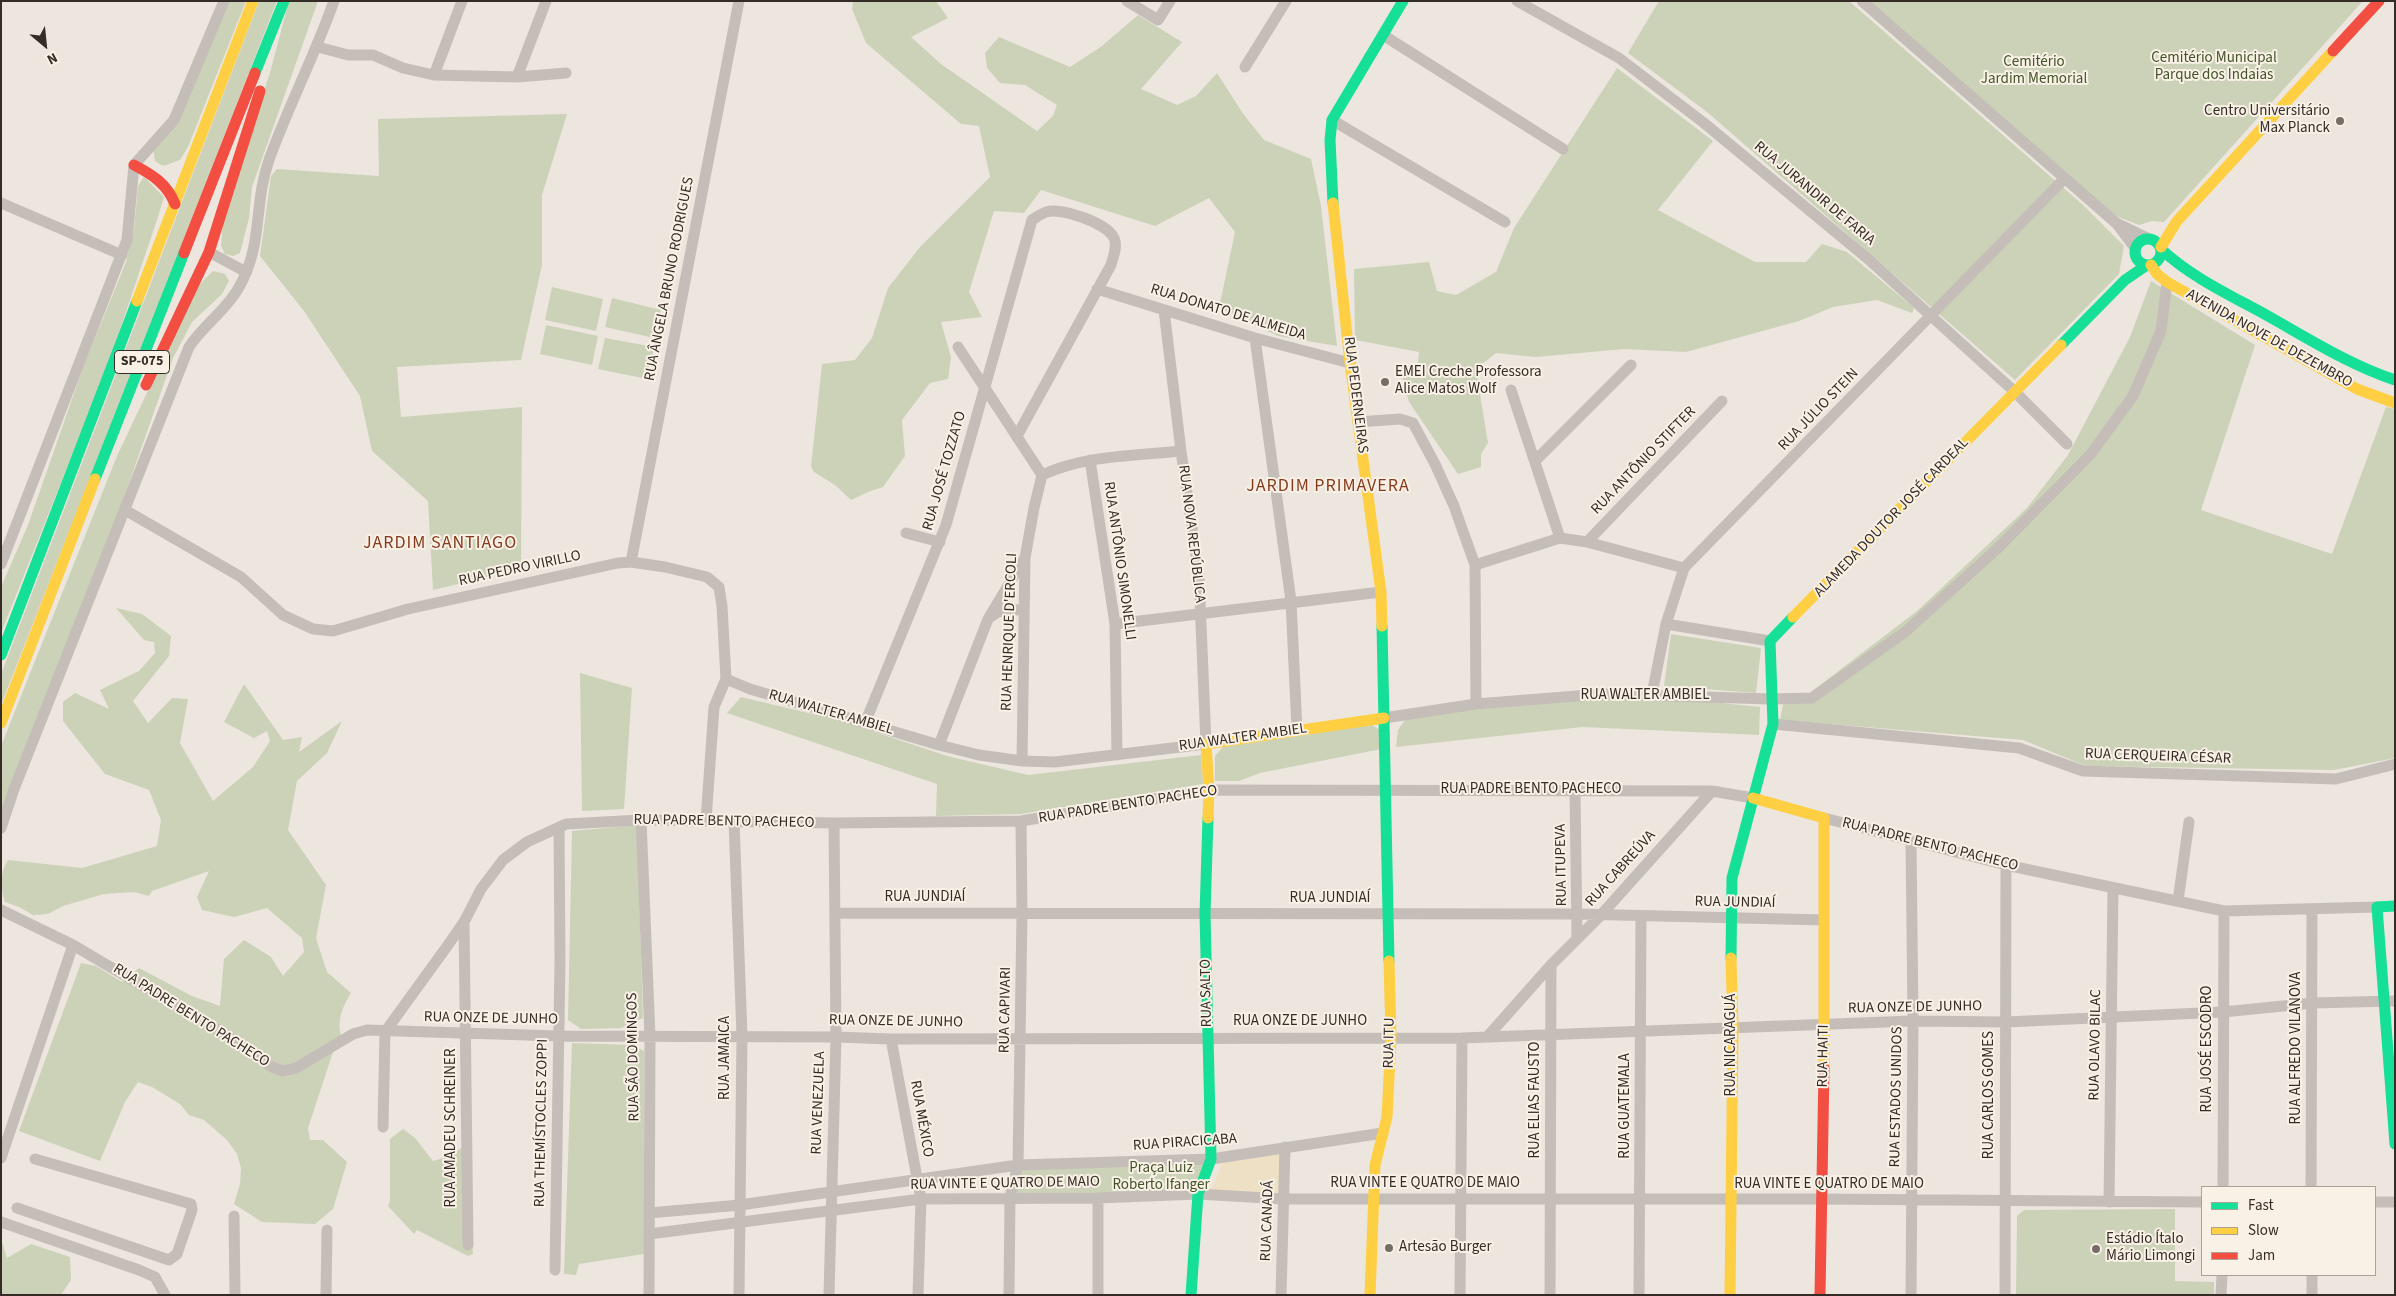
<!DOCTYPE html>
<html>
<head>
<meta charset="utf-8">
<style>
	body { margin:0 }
	#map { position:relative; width:2396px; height:1296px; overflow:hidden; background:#ece6df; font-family:"Source Sans 3",sans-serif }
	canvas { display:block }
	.frame { position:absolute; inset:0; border:2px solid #362c27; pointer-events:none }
	.legend { position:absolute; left:2201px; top:1186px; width:175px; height:90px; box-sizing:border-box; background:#f9f1e6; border:1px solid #aba29a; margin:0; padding:6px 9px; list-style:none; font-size:15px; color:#362c27 }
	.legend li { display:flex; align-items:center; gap:10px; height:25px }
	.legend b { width:25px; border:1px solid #aba29a }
	.north { position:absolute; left:20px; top:20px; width:50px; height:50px; -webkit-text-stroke:4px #f9f1e6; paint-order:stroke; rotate:152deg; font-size:14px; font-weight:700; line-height:20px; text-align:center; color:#362c27 }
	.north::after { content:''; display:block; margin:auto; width:18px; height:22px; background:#362c27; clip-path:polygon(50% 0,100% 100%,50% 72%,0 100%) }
</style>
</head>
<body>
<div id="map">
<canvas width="2396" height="1296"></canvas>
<div class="frame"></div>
<ul class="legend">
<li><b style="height:6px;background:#16e098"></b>Fast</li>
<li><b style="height:6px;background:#ffcf43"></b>Slow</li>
<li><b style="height:6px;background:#f24e42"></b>Jam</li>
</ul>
<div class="north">N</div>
</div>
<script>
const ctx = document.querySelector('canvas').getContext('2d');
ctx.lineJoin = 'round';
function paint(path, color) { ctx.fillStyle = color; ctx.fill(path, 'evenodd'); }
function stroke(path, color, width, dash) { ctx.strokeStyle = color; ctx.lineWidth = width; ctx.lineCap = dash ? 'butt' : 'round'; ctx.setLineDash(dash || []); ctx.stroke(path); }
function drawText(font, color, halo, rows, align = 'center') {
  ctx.font = font + ' "Source Sans 3",sans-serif'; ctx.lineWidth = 4; ctx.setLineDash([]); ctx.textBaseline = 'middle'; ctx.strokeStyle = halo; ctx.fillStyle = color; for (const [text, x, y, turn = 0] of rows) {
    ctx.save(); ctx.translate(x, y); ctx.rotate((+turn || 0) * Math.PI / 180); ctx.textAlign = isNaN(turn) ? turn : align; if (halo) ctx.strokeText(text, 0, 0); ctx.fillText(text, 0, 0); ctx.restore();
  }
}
const green = new Path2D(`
	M229,1h17l-58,146 -8,13 -17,6 -8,-5 -2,-12z
	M259,1h18l-276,704v-31z
	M289,1h29l-66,186 -3,31 -9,35 -7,3 -8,-2 -4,-8 2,-25 48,-152z
	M853,1h83l12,17 -37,19 30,27 96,67 16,-15 4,-11 -32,-20 -25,-2 -13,-15 -2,-15 14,-16 71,30 32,-21 36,-31 44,27 -41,47 36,16 19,-9 21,-23 27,42 20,25 47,19 10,47 16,140 -59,-10 -59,-28 16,-76 -26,-34 -54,28 -114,-36 -17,23 -30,-2 -25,81 13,25 -41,5 10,35 -3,22 -18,4 -28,37 3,36 -22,31 -15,5 -17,8 -16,-15 -21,-13 -3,-5 11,-103 33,-4 17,-22 16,-50 32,-41 70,-70 -11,-51 -18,-2 -95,-81 -14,-34z
	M1659,1h190l233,203 42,42 -5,28 -104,106 -308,-268 -79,-59z
	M1863,1h500l-199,221 -12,-1 -13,4 -23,-9z
	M1617,68l96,73 -55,69 97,52h51l16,-18 25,8 67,56 -2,5 -35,-13 -44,7 -34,14 -113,31 -61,-3 -90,8 -39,-4 -20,16 12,74 -7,11v13l-23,7 -49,-72 -8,-29 17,-10 1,-11 -64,-12 -1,-71 75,-7 8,29 19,4 40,-23 18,-44z
	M567,114l-25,81v70l-21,95 -124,7 4,50 121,-10 -1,162 -88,21 -5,-89 -56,-50 -12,-55 -56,-85 -44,-55 11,-80 6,-7 102,7 -1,-57z
	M144,177l20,20 -6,20 -49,145 -108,271v-46l27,-62 56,-160 42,-103 8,-33 4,-43z
	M213,271l12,3 4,7 -7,13 -30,28 -19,36 -63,179 -109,277v-68l116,-290 80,-169z
	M2151,281l104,64 -54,165 131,44 54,-147 9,2v349l-61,12 -248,-4 -63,-26 -243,-20 5,-25h22l110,-84 110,-103 41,-53 62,-118z
	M552,287l51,12 -7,32 -51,-11z
	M612,298l49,12 -7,28 -49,-11z
	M546,325l52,11 -6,29 -52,-11z
	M605,338l49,9 -7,32 -49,-10z
	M116,608l26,6 29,22 -2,20 -36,45 15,22 24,-25 16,1 -8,44 33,58 40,-34 17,-26 -3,-10 -13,7 -30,-16 20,-38 39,56 19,-3 -3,15 43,-31 -15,32 -30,28 -9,49 38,55 -10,53 11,34 24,21c-10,16 -16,32 -7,50l-9,3 -27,82 2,12h13l24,22 -14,47 -18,15 -53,-2 -28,-18 6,-20 1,-16 -4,-14 -10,-14 -23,-20 -15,-5 -9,-11 -28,-17 -14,-5 -13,20 -25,59 -81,-30 62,-168 15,3 26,16 17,-14 53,28 28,10 4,-47 20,-19 27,17 12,19 21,-24 -2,-14 -35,-30 -33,9 -32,-7 -5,-13 12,-26 -57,20 -3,5 -15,-4 -30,2 -41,12 -15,8 -15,1 -14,-8 -14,-5c-5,-15 -5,-30 3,-42l74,8 75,-22 4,-26 -12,-30 -44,-16 -42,-53v-19l12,-9 34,16 -9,-19 39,-19 16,-18 -1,-11 -10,-2z
	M1671,634l90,14 -5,45 -92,-7z
	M580,673l52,15 -8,121 -42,2z
	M741,697l101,24 105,35 81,19 173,-20 2,29 -182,30 -85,2 1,-32 -210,-71z
	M1593,698l90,1 77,8 -1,28 -177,-8 -186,20 2,-17 7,-10 23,-6z
	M1372,725l8,5 1,19 -121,24 -21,8h-24v-25l8,-9z
	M637,825l6,193 -22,10 -40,1 -13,-9 4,-189z
	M572,1043l61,2 11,6v203l-65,10 -3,11 -12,-1z
	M403,1129l12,9 18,23 14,-4 19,-12 7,109 -5,2 -51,-26 -3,4 -26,-28 2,-5v-62z
	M1211,1159l-13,35 -188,3 8,-32z
	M2175,1209v72l39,1v13h-198l1,-79 7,-6z
	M1,1239l6,19 24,-14 39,13 1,23 -10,15h-60z`);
const sand = new Path2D(`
	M1282,1151v45l-72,-3 13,-32z`);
const street = new Path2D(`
	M1127,1l31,19 12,-19
	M1517,1l102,57 85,65 163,135 148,134 52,52
	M1862,1l254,222 31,15
	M1383,35l180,114
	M318,47l30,8h25l30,13 31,7 83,2 49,-4
	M1245,67l41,-66
	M434,75l28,-74
	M517,77l29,-76
	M1332,120l173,102
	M1,203l121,52
	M2117,224l18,24
	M209,252l37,20
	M1097,289l158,49 95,25
	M1255,338l36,263 6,129
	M958,347l84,128
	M1511,390l49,148
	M1358,422l42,-3 13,4 22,41 19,42 21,59 1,139
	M1090,460l25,164 2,131
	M1535,461l96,-96
	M1042,475c43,-20 93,-19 139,-24
	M125,510l116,67 42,38 30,14 20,2 75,-22 210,-46 13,-1 34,5 42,10 12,10 3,19 4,73 -12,28 -8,113
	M906,533l34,9
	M1587,542l135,-141
	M631,562l108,-561
	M1,564l126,-324 7,-75 40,-45 50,-119
	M1475,565l85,-27 27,4 97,26
	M989,618l9,-6 26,-3
	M1115,624l266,-32
	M1666,624l104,17
	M726,679l24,10 189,56 40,10 43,6 33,1 151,-18 -7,-168 -18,-125 -17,-141
	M1652,694l14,-70 18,-56 381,-390
	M1384,718l92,-14 126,-10 169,5 41,-1 93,-66 93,-84 92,-93 43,-59 28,-65 6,-49
	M865,723l81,-198 86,-305c4,-3 9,-6 14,-8 15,-5 61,11 68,26 4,8 -1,19 -3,27l-94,171
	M1773,724l246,24 64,23 253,8 59,-15
	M939,745l49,-126 36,-60
	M1022,761l3,-203 9,-50 8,-33
	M1575,791l2,147
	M1824,818l182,47 218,46 153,-4
	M641,820l9,216 -1,259
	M734,821l8,215 -3,259
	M1,828l13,-39 175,-442c14,-21 36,-36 49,-58 26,-44 15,-84 31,-129 19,-53 46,-105 65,-159
	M2178,901l11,-79
	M1,910l72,35 156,92 43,30 11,4 13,-3 57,-34 14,-4 192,6 277,1 55,2 571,-1 451,-17 93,1 217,-10 90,-9 82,-2
	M835,913l743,1 246,6
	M464,922l4,323
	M385,1032l63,-87 16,-23 17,-33 22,-29 24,-18 39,-18 75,-4 193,3 187,-2 188,-31 503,1 41,7
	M1488,1036l63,-71 50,-50 111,-124
	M891,1039l30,160 -3,96
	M383,1127l2,-95
	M1,1158l72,-213
	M2223,1187l1,-276
	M2311,1187l1,-278
	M2109,1202l4,-313
	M2375,1202h20
	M17,1208l152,52 8,-6 15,-44 -1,-6 -156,-45
	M649,1213l91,-8 278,-40 193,-6 172,-26
	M234,1216l1,79
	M1,1222l138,48 16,7 10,18
	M649,1234l272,-35 177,-1 100,-4 85,5h537l382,3
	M555,1270l5,-310 -1,-133
	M2312,1275v20
	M326,1295l1,-65
	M829,1295l7,-258 -2,-214
	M1009,1295l1,-98 8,-32 4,-251 -1,-93
	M1098,1295v-97
	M1281,1295l4,-148
	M1460,1295l2,-257
	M1550,1295l1,-330
	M1639,1295l2,-378
	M1911,1295l2,-274 -2,-181
	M2005,1295l1,-430
	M2221,1295l1,-20`);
const fast = new Path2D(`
	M255,73l29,-72
	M1333,203l-3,-63 2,-20 71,-119
	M2135 252a13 13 0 1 1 26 0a13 13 0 1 1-26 0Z
	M2161,249c31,29 71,47 107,67 41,23 82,49 127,64
	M2061,345l64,-65 22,-15
	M95,479l89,-226
	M1382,626l7,335
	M1,655l136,-354
	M2395,906l-18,1 18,237
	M1731,958l1,-80 41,-154 -3,-83 23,-24
	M1191,1295l7,-101 13,-35 -6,-245 3,-96`);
const slow = new Path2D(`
	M1333,203l17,160 31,229 1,34
	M2161,247l16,-26 156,-170
	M2151,265l6,9 10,8 190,107 38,14
	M137,301l116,-300
	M1793,617l268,-272
	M1,723l94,-244
	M1753,798l71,20v250
	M1208,818l1,-28 -3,-46 178,-26
	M1370,1295l5,-130 12,-48 4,-80 -2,-76
	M1730,1295l3,-267 -2,-70`);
const jam = new Path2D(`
	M2333,51l46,-50
	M134,165c19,10 33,19 41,39
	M184,253l71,-180
	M146,385l63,-133 51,-161
	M1820,1295l4,-227`);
const markers = [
	[2340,121,5,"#766d67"],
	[1385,382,5,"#766d67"],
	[1389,1248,5,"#766d67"],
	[2096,1249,5,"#766d67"]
];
const shields = [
	[142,362,55]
];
const shieldNames = [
	["SP-075",142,362]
];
const parkNames = [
	["Cemitério Municipal",2214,59],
	["Parque dos Indaias",2214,76],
	["Cemitério",2034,63],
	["Jardim Memorial",2034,80],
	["Praça Luiz",1161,1169],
	["Roberto Ifanger",1161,1186]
];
const poiNames = [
	["Centro Universitário",2330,112,"right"],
	["Max Planck",2330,129,"right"],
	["EMEI Creche Professora",1395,373],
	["Alice Matos Wolf",1395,390],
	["Estádio Ítalo",2106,1240],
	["Mário Limongi",2106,1257],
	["Artesão Burger",1399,1248]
];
const streetNames = [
	["RUA JURANDIR DE FARIA",1814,194,40],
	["RUA ÂNGELA BRUNO RODRIGUES",670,279,-79],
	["RUA DONATO DE ALMEIDA",1228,313,17],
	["AVENIDA NOVE DE DEZEMBRO",2269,339,29],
	["RUA PEDERNEIRAS",1355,395,83],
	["RUA JÚLIO STEIN",1819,410,-46],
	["RUA ANTÔNIO STIFTER",1644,461,-46],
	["RUA JOSÉ TOZZATO",945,471,-74],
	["ALAMEDA DOUTOR JOSÉ CARDEAL",1892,518,-46],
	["RUA NOVA REPÚBLICA",1191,534,83],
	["RUA ANTÔNIO SIMONELLI",1119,561,82],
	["RUA PEDRO VIRILLO",520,569,-12],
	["RUA HENRIQUE D'ERCOLI",1010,632,-88],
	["RUA WALTER AMBIEL",1645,696],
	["RUA WALTER AMBIEL",831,713,16],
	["RUA WALTER AMBIEL",1243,738,-8],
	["RUA CERQUEIRA CÉSAR",2158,757,2],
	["RUA PADRE BENTO PACHECO",1531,790],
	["RUA PADRE BENTO PACHECO",1128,805,-9],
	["RUA PADRE BENTO PACHECO",724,822,1],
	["RUA PADRE BENTO PACHECO",1930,845,14],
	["RUA ITUPEVA",1562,865,-91],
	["RUA CABREÚVA",1621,869,-48],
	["RUA JUNDIAÍ",925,898],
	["RUA JUNDIAÍ",1330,899],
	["RUA JUNDIAÍ",1735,903,1],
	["RUA SALTO",1207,993,-91],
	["RUA ONZE DE JUNHO",1915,1008,-1],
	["RUA CAPIVARI",1006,1010,-89],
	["RUA PADRE BENTO PACHECO",191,1016,32],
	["RUA ONZE DE JUNHO",491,1019,1],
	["RUA ONZE DE JUNHO",896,1022,1],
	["RUA ONZE DE JUNHO",1300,1022],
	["RUA ITU",1390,1043,-89],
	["RUA NICARAGUÁ",1732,1045,-90],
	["RUA OLAVO BILAC",2096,1045,-89],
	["RUA ALFREDO VILANOVA",2297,1048,-90],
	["RUA JOSÉ ESCODRO",2208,1049,-90],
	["RUA HAITI",1824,1056,-89],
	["RUA SÃO DOMINGOS",634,1057,-91],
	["RUA JAMAICA",726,1058,-90],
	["RUA CARLOS GOMES",1990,1095,-90],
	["RUA ESTADOS UNIDOS",1897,1097,-89],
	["RUA ELIAS FAUSTO",1536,1100,-90],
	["RUA VENEZUELA",819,1103,-88],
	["RUA GUATEMALA",1626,1106,-90],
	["RUA MÉXICO",921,1119,80],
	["RUA THEMÍSTOCLES ZOPPI",542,1123,-89],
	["RUA AMADEU SCHREINER",452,1128,-90],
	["RUA PIRACICABA",1185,1143,-4],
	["RUA VINTE E QUATRO DE MAIO",1005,1184,-1],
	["RUA VINTE E QUATRO DE MAIO",1425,1184],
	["RUA VINTE E QUATRO DE MAIO",1829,1185],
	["RUA CANADÁ",1268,1221,-88]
];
const quarterNames = [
	["JARDIM PRIMAVERA",1328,487],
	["JARDIM SANTIAGO",440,544]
];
paint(green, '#ccd2b8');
paint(sand, '#ede0c5');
stroke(street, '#c5beb8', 11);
stroke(fast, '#16e098', 11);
stroke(slow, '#ffcf43', 11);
stroke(jam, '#f24e42', 11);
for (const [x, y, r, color] of markers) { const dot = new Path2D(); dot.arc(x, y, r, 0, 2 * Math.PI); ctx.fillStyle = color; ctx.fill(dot); stroke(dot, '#f9f1e6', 2); }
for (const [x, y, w] of shields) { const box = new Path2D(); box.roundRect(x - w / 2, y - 11.5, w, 23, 4); ctx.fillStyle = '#f9f1e6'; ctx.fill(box); stroke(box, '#362c27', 1); }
drawText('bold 14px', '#362c27', null, shieldNames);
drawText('15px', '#43542a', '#f9f1e6', parkNames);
drawText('15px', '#362c27', '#f9f1e6', poiNames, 'left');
drawText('15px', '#362c27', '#f9f1e6', streetNames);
ctx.letterSpacing = '1px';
drawText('18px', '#863b1e', '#f9f1e6', quarterNames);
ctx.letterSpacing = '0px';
</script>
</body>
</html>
